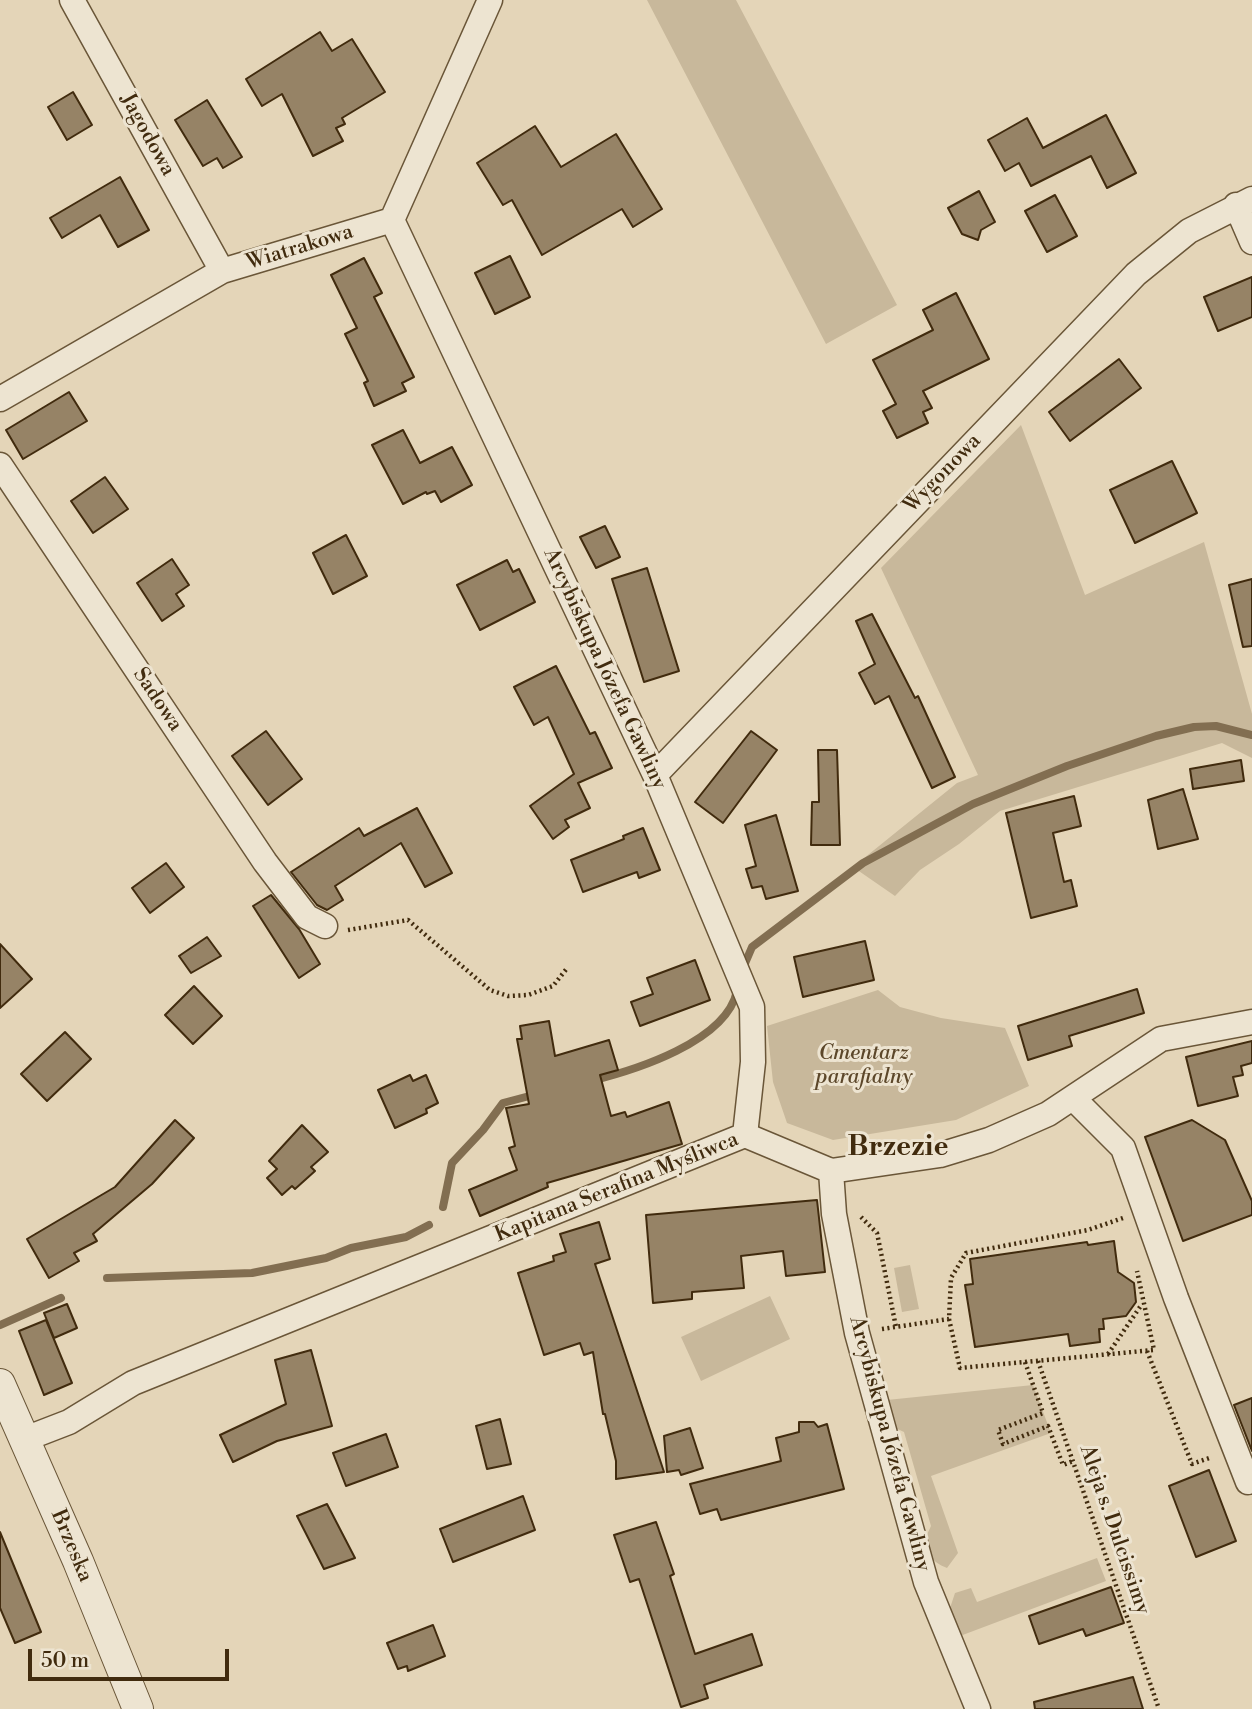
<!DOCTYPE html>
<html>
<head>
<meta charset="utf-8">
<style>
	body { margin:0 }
	#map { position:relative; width:1252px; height:1709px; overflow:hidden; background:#e4d5b8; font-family:"Libre Bodoni",serif }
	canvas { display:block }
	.scale { position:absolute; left:28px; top:1649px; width:201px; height:32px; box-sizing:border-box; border:4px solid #412b0e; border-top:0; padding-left:9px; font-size:21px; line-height:24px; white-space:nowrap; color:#412b0e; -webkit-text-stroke:5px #ede4d1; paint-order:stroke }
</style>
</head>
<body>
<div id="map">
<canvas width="1252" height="1709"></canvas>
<div class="scale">50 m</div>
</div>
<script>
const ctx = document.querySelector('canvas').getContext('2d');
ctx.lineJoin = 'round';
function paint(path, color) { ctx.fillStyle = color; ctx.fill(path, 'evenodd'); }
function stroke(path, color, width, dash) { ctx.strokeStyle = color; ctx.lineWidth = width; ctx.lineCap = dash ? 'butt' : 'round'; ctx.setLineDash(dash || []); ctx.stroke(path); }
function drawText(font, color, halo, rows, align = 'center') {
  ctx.font = font + ' "Libre Bodoni",serif'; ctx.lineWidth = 6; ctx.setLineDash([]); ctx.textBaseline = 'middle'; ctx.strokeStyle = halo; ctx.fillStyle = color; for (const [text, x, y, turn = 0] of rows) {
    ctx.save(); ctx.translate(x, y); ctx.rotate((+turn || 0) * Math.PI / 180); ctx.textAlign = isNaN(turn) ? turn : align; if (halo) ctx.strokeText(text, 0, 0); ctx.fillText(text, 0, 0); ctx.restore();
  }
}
const green = new Path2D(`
	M647,0h89l161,305 -71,39z
	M1021,425l64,170 119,-53 48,172v44l-30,-15 -222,68 -41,33 -39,26 -25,26 -42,-29 104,-84 21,-8 -97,-207z
	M878,990l22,17 41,11 64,10 24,58 -73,34 -123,20 -46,-17 -14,-41 -6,-56z
	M910,1265l9,44 -17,3 -8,-44z
	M770,1296l20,43 -89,42 -20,-44z
	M1033,1385l18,48 -120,43 27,77 -11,15c-15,-6 -18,-12 -23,-27l7,-15 -27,-94 -13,-6 -4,-26z
	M1097,1558l9,23 -146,55 -11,-25 6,-18 16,-5 6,14z`);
const stream = new Path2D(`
	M743,968l9,-21 111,-84 110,-59 94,-38 89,-30 38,-9 22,-1 36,9
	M591,1081c44,-11 135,-39 146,-90
	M443,1207l9,-44 31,-33 20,-27 34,-9
	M107,1278l145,-5 74,-15 25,-10 55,-11 23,-12
	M0,1325l61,-27`);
const building = new Path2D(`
	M320,32l12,19 20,-12 33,53 -43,26 3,6 -9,4 7,13 -30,15 -31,-62 -20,12 -16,-27z
	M73,92l19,33 -25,15 -19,-33z
	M207,100l35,57 -19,11 -6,-10 -14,8 -28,-46z
	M1106,115l30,58 -29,15 -16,-32 -60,30 -12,-23 -14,8 -17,-31 39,-22 16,30z
	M535,126l26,41 55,-33 46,75 -29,18 -11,-18 -80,46 -30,-55 -9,5 -26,-42z
	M120,177l29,53 -31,17 -18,-32 -38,23 -12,-20z
	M979,191l16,31 -14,8 -3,10 -16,-6 -14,-26z
	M1055,195l22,41 -30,16 -22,-41z
	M510,256l20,41 -35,17 -20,-41z
	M364,258l18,35 -8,4 40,80 -12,6 4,8 -32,15 -10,-23 4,-2 -23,-47 12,-6 -26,-53z
	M1252,277v40l-34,14 -14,-34z
	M956,293l33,66 -66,32 9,17 -9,4 5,11 -31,15 -14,-27 13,-7 -23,-44 60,-30 -10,-20z
	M1119,359l22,29 -71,53 -21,-29z
	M69,392l18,29 -64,38 -17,-29z
	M403,430l17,33 32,-16 20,38 -31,17 -6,-11 -8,3 -1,-2 -23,12 -31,-59z
	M1172,461l25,52 -62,30 -25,-53z
	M105,477l23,32 -35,24 -22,-32z
	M605,526l15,31 -24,11 -16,-31z
	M346,535l21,41 -34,18 -20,-41z
	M172,559l17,26 -13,9 8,12 -22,15 -25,-38z
	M507,560l6,12 6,-3 16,33 -55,28 -23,-45z
	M647,568l32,103 -35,11 -32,-103z
	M1252,579v67l-9,1 -14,-62z
	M872,614l43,84 3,-2 37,81 -23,11 -43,-92 -14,8 -16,-31 16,-9 -19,-43z
	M556,666l34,68 5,-2 17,36 -34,15 12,25 -25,12 4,7 -16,12 -23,-33 44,-32 -26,-57 -14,8 -20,-38z
	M266,731l36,48 -34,26 -36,-49z
	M751,731l26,19 -54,73 -28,-21z
	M818,750h19l3,95h-29l1,-43h7z
	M1241,760l3,21 -51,8 -3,-20z
	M1183,789l15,50 -40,10 -10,-49z
	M1074,796l7,30 -28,7 11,49 7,-2 6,26 -46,12 -25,-105z
	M417,808l35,65 -27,14 -24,-44 -66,43 8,14 -16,10 -10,-5 -26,-33 68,-44 5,8z
	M776,815l22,76 -32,8 -4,-13 -10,2 -6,-19 10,-3 -11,-41z
	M643,828l17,42 -21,8 -2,-6 -54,20 -12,-32 53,-21 -1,-3z
	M166,863l18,24 -34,26 -18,-25z
	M271,895l28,34 21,35 -21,14 -46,-72z
	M207,937l14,19 -30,17 -12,-17z
	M865,941l9,39 -71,17 -9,-40z
	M0,944l32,35 -32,29z
	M695,960l15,40 -70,26 -9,-24 22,-8 -6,-16z
	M194,986l28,30 -29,28 -28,-29z
	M1137,989l7,24 -75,23 3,10 -44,14 -10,-34z
	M549,1021l6,35 54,-16 9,30 -18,5 11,41 14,-4 2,5 42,-15 13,42 -135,39 1,4 -68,29 -11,-26 48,-20 -8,-22 6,-2 -9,-38 23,-4 -12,-65h5l-2,-13z
	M65,1032l26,27 -44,42 -26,-27z
	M1252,1041v22l-11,3 2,9 -10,2 5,19 -40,10 -12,-49z
	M410,1075l3,6 13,-6 12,28 -12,6 1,4 -32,15 -17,-38z
	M175,1120l19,18 -42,46 -59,50 4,7 -23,12 5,8 -30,17 -22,-39 88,-52z
	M1192,1120l33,20 27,61v14l-69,26 -38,-104z
	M302,1125l26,27 -17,15 4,4 -20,18 -3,-3 -10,9 -15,-17 10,-9 -8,-8z
	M817,1200l8,72 -39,4 -3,-25 -42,5 3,32 -52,4v7l-39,4 -7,-88z
	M599,1222l11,37 -15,5 69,208 -48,7v-18l-11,-47h-2l-10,-62 -9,3 -4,-12 -36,12 -26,-82 36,-12 -1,-5 13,-4 -6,-18z
	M1114,1241l4,31 16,11 2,19 -10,14 -23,3 1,10h-5l1,13 -30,4 -2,-12 -93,13 -10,-62 8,-1 -3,-25 117,-17 1,3z
	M67,1304l10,24 -23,10 -10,-25z
	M46,1320l26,63 -28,12 -25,-64z
	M311,1350l21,76 -55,15 -44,21 -13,-27 66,-31 -11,-44z
	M1252,1398v53l-18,-46z
	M500,1419l11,45 -24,5 -11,-43z
	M799,1422h15l4,5 9,-3 17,65 -123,31 -4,-11 -17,5 -10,-30 91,-23 -5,-23 23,-6z
	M690,1428l13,40 -22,7 -2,-5 -12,2 -3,-36z
	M386,1434l12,33 -52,19 -13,-33z
	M1209,1470l27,71 -40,16 -27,-71z
	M523,1496l12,34 -82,32 -13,-33z
	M327,1504l28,54 -31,11 -27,-53z
	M656,1522l18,52 -4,2 25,78 57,-20 10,31 -58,20 4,13 -27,9 -42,-128 -9,3 -16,-47z
	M0,1532l41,100 -26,11 -15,-35z
	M1111,1587l13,36 -38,13 -3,-7 -44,15 -10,-28z
	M433,1625l12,31 -37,15 -1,-5 -9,3 -11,-26z
	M1133,1677l10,32h-108l-1,-7z`);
const path = new Path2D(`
	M348,930l60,-10 82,70 18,6 20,-1 25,-9 15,-19
	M861,1217l16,16 19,94
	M949,1319l11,49 194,-18 -17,-79
	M882,1329l67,-10 2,-41 15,-25 122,-23 35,-12
	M1147,1351l45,113 20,-7
	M1108,1354l34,-50
	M1038,1361l121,348
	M1025,1362l18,51 -45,17 5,14 45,-18 15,39 10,-4`);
const minor = new Path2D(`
	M72,0l150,271
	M1236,205l16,37
	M392,220l263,555 97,232 1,55 -8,73
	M0,399l222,-128 170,-51 98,-220
	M0,465l265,397 42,55 18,9
	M655,775l481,-501 53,-43 63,-32
	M1073,1098l50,50 53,150 72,184 4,-1
	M831,1171l3,43 23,119 69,249 52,127
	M25,1439l44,-17 64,-39 612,-248 86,36 109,-16 49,-15 59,-26 113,-75 91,-17`);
const tertiary = new Path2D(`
	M0,1384l78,177 60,148`);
const streetNames = [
	["Jagodowa",147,135,61],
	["Wiatrakowa",300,248,-17],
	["Wygonowa",943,474,-46],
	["Arcybiskupa Józefa Gawliny",604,669,65],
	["Sadowa",157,700,56],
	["Kapitana Serafina Myśliwca",617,1188,-22],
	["Arcybiskupa Józefa Gawliny",889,1444,75],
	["Aleja s. Dulcissimy",1114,1530,71],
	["Brzeska",71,1546,67]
];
const parkNames = [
	["Cmentarz",864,1054],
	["parafialny",864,1078]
];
const districtNames = [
	["Brzezie",898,1148]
];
paint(green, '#c8b89b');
stroke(stream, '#826e51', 8);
paint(building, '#968366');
stroke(building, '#412b0e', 2);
stroke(minor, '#6a5638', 27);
stroke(tertiary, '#6a5638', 32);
stroke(path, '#412b0e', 4.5, [2, 3.5]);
stroke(minor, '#ede4d1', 24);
stroke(tertiary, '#ede4d1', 30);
drawText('21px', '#412b0e', '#ede4d1', streetNames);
drawText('italic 21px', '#5c472a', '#ede4d1', parkNames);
drawText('bold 28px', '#412b0e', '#ede4d1', districtNames);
</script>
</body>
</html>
